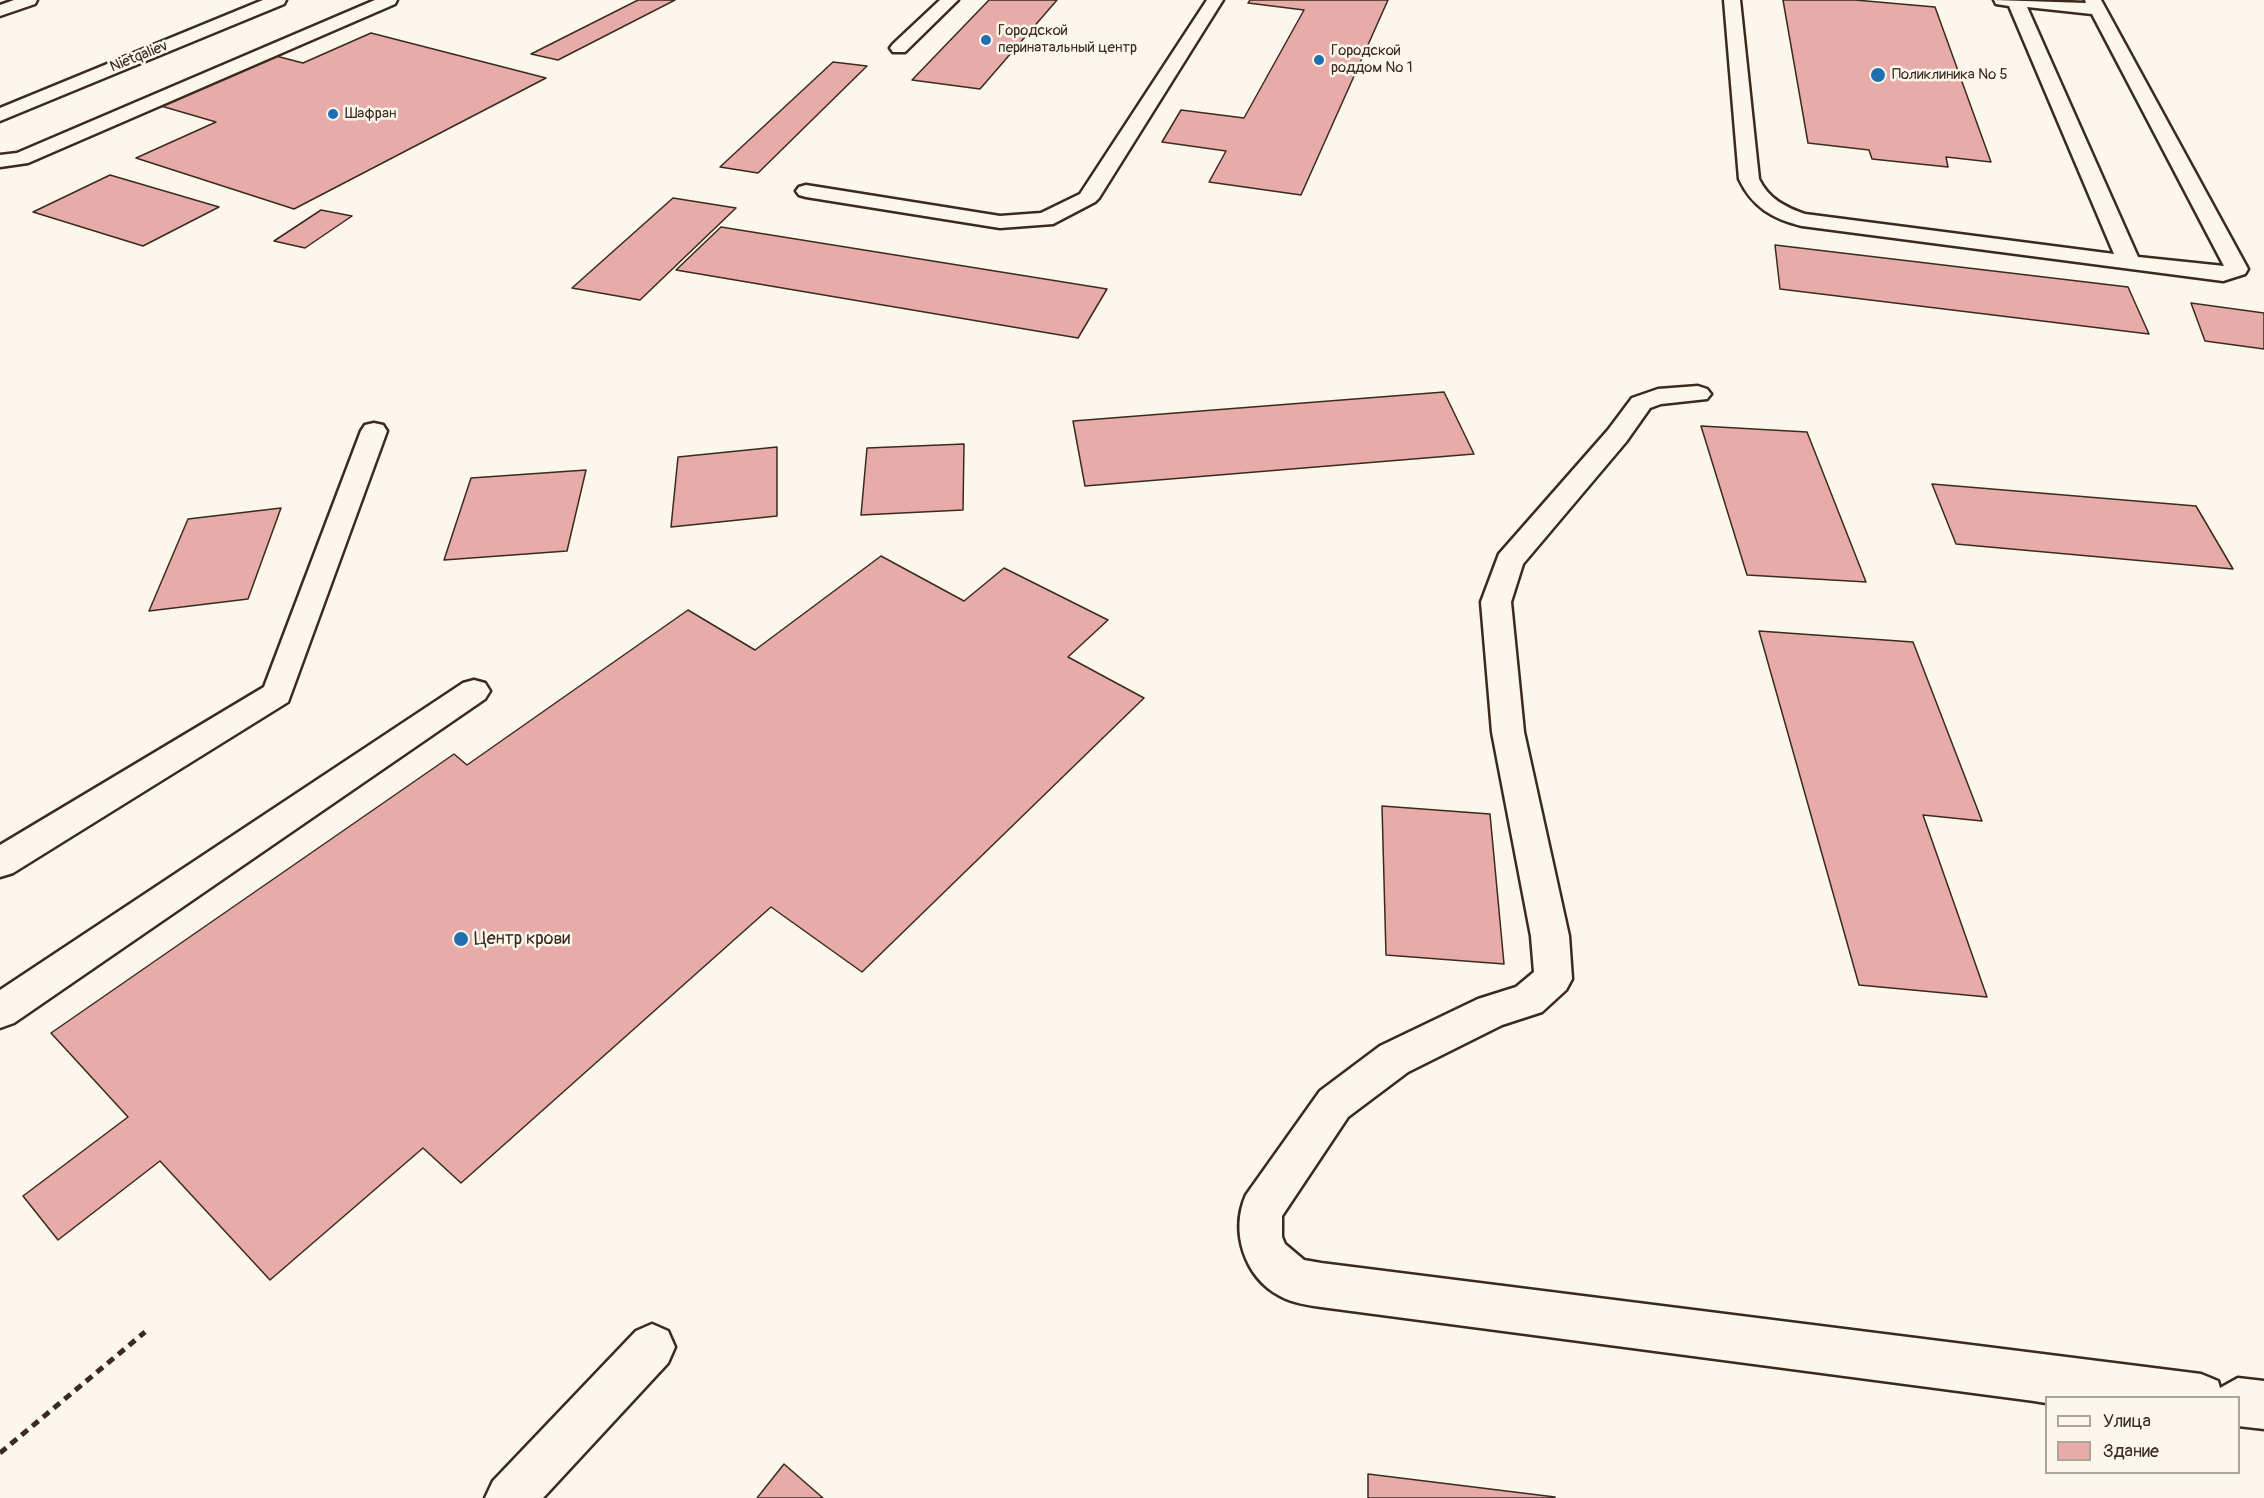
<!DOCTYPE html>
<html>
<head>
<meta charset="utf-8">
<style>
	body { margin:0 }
	#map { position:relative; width:2264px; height:1498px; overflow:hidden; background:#fbf7ec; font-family:Pangolin,sans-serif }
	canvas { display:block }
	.legend { position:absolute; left:2045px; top:1396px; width:195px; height:78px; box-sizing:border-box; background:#fbf7ec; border:2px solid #aea59a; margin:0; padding:8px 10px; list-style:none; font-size:18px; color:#3b2a1e }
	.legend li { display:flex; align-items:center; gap:12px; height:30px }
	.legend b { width:30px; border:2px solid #aea59a }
</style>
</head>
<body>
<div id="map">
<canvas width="2264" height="1498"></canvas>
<ul class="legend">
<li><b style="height:8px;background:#fbf7ec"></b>Улица</li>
<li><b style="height:16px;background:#e7aca7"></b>Здание</li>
</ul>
</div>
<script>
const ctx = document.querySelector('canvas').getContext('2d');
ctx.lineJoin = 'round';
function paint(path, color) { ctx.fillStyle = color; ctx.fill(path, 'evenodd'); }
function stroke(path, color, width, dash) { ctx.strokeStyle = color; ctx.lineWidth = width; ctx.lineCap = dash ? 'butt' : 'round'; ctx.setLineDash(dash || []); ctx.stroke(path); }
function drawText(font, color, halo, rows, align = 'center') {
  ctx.font = font + ' Pangolin,sans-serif'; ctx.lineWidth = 5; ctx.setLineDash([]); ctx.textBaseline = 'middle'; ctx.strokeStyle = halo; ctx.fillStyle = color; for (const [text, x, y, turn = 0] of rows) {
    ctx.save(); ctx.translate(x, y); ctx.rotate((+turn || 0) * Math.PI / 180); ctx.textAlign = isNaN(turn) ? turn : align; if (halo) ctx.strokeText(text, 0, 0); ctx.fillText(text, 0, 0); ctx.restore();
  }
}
const building = new Path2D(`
	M638,0h37l-117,60 -27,-6z
	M989,0h68l-77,89 -68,-9z
	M1250,0h138l-87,195 -92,-13 17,-31 -64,-9 19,-32 63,8 60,-108 -56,-7z
	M1783,0h72l80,7 56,155 -45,-5 2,10 -76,-8 -3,-9 -61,-7z
	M371,33l175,45 -252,131 -158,-51 80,-36 -55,-16 115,-50 27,7z
	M833,62l34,4 -109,107 -38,-6z
	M110,175l109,32 -76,39 -110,-34z
	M673,198l63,10 -96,92 -68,-12z
	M321,210l31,6 -47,32 -31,-7z
	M721,227l386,62 -29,49 -402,-68z
	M1775,245l353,42 21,47 -369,-45z
	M2191,303l73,10v36l-59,-8z
	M1444,392l30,62 -389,32 -12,-65z
	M1701,426l106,6 59,150 -119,-7z
	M964,444l-1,66 -102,5 6,-67z
	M777,447v69l-106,11 7,-70z
	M586,470l-19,81 -123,9 27,-82z
	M1932,484l264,22 37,63 -277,-25z
	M281,508l-33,91 -99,12 39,-92z
	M881,556l83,45 40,-33 104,52 -40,37 76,41 -282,274 -91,-65 -310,276 -38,-35 -153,132 -110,-119 -102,79 -35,-44 105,-79 -77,-84 403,-279 13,11 221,-155 67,40z
	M1759,631l154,11 69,179 -59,-6 64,182 -128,-12z
	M1382,806l108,8 14,150 -118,-9z
	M784,1464l39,34h-66z
	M1368,1474l187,23v1h-187z`);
const path = new Path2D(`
	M0,1453l145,-121`);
const minor = new Path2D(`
	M14,0h23l-2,4 -35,12v-11z
	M263,0h23l-2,4 -284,117v-13z
	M375,0h22l-2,4 -367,159 -28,4v-12l17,-2z
	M940,0h18l-53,52h-12l-3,-4 3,-4z
	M1207,0h16l-124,198 -4,4 -42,22 -53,4 -194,-31 -7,-2 -3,-4 3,-4 7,-2 194,31 41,-3 39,-19z
	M1724,0h16l19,179c10,20 26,28 46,35l309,40 -105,-248 -13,-2 -2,-4 92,3 -1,-3h16l147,269 -3,5 -22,7 -421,-55c-29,-7 -50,-19 -63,-47zM2027,7l65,7 132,252 -86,-9z
	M1698,386l9,3 4,5 -4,5 -46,5 -11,4 -24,34 -103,122 -12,38 13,130 45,204 3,43 -6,11 -24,22 -40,13 -94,47 -60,45 -66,99v21l3,7 19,16 17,3 880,111 17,7 2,7 18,-10 26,3v48l-26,-3v-28h-192v5l-12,-2 -713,-94c-14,-2 -28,-4 -41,-11 -36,-19 -50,-65 -34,-101l74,-104 60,-45 98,-47 38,-12 18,-15 -3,-36 -39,-204 -11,-130 18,-48 109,-124 24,-32 26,-9z
	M374,423l9,2 4,6 -99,271 -275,171 -13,4v-32l264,-158 97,-256 4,-6z
	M474,680l11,3 5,8 -5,8 -471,324 -14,5v-38l463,-307z
	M652,1324l16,7 7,16 -7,16 -125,135h-58l8,-17 143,-150z`);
const markers = [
	[986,40,6,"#1f6fb2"],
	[1319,60,6,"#1f6fb2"],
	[1878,75,8,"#1f6fb2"],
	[333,114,6,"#1f6fb2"],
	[461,939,8,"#1f6fb2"]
];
const farPoinames = [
	["Городской",998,31],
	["перинатальный центр",998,48],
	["Городской",1331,51],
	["роддом № 1",1331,68],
	["Поликлиника № 5",1892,75],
	["Шафран",345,114]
];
const farStreetnames = [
	["Nietqaliev",139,57,-22]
];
const poiNames = [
	["Центр крови",474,939]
];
paint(building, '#e7aca7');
stroke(building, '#3b2a1e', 1.5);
stroke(minor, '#3b2a1e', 5);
stroke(path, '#3b2a1e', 5, [8, 6]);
paint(minor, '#fbf7ec');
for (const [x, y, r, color] of markers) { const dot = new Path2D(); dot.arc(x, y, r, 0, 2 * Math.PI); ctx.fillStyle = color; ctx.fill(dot); stroke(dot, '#fbf7ec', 2); }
drawText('15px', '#3b2a1e', '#fbf7ec', farPoinames, 'left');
drawText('15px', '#3b2a1e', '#fbf7ec', farStreetnames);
drawText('18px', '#3b2a1e', '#fbf7ec', poiNames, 'left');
</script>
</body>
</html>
